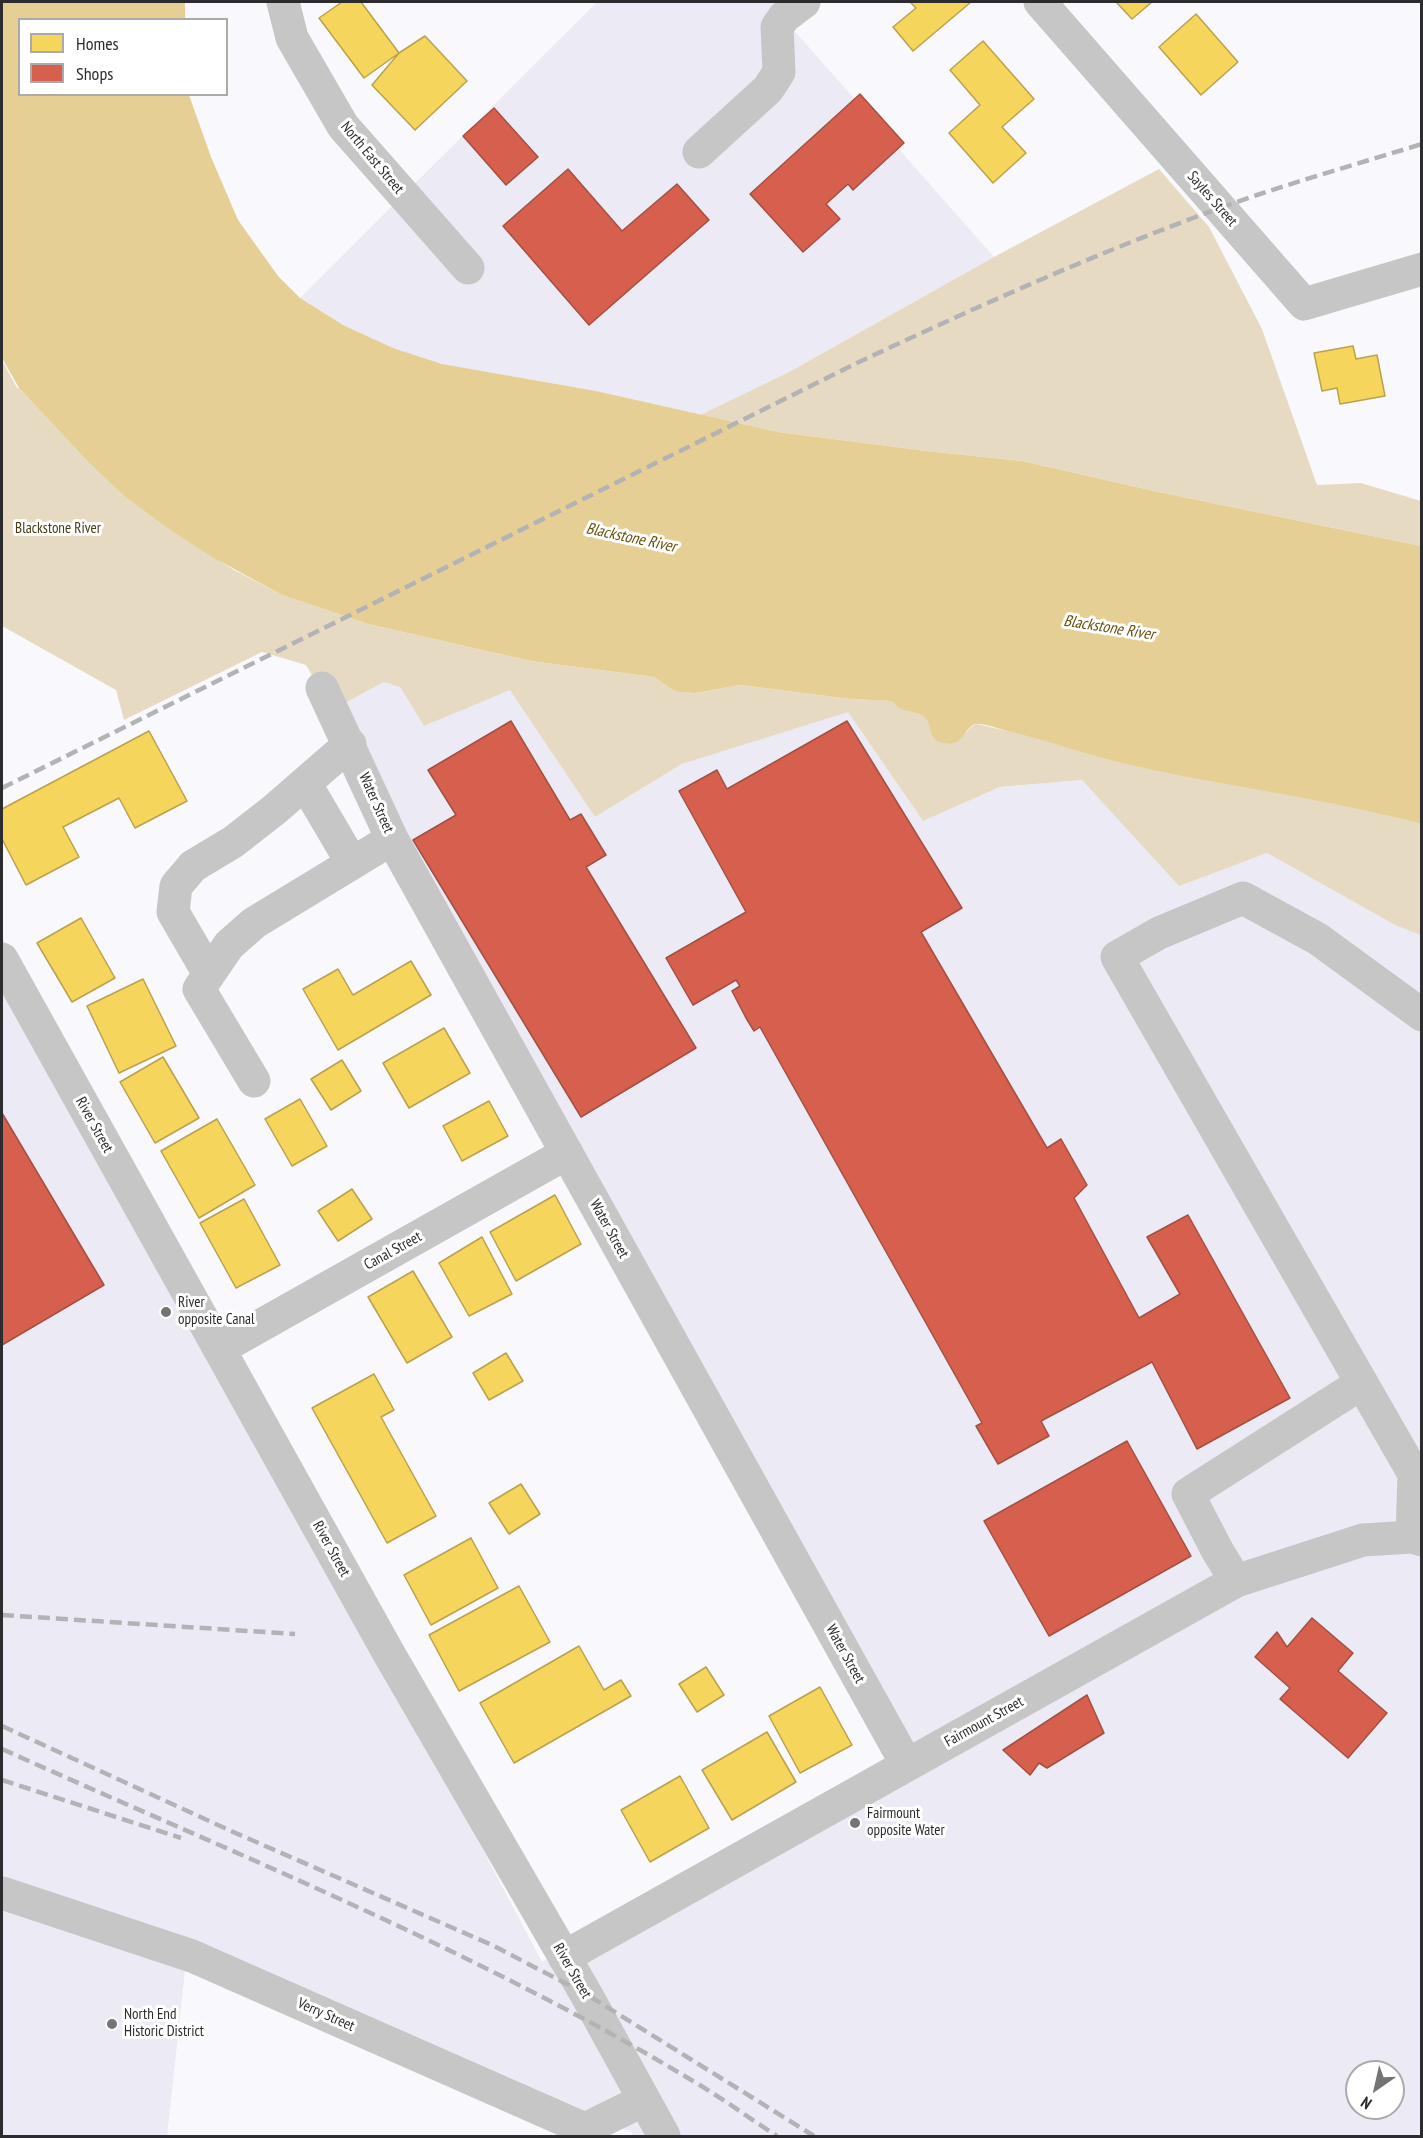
<!DOCTYPE html>
<html>
<head>
<meta charset="utf-8">
<style>
	body { margin:0 }
	#map { position:relative; width:1423px; height:2138px; overflow:hidden; background:#f9f8fc; font-family:"PT Sans Narrow",sans-serif }
	canvas { display:block }
	.frame { position:absolute; inset:0; border:3px solid #2c2b2d; pointer-events:none }
	.legend { position:absolute; left:18px; top:18px; width:210px; height:78px; box-sizing:border-box; background:#fff; border:2px solid #abaaab; margin:0; padding:8px 10px; list-style:none; font-size:18px; color:#2c2b2d }
	.legend li { display:flex; align-items:center; gap:12px; height:30px }
	.legend b { width:30px; border:2px solid #abaaab }
	.north { position:absolute; left:1345px; top:2060px; width:60px; height:60px; box-sizing:border-box; background:#fff; border:2px solid #abaaab; border-radius:50%; rotate:214deg; font-size:16px; font-weight:700; line-height:24px; text-align:center; color:#2c2b2d }
	.north::after { content:''; display:block; margin:auto; width:21px; height:27px; background:#747375; clip-path:polygon(50% 0,100% 100%,50% 72%,0 100%) }
</style>
</head>
<body>
<div id="map">
<canvas width="1423" height="2138"></canvas>
<div class="frame"></div>
<ul class="legend">
<li><b style="height:16px;background:#f6d55c"></b>Homes</li>
<li><b style="height:16px;background:#d6604d"></b>Shops</li>
</ul>
<div class="north">N</div>
</div>
<script>
const ctx = document.querySelector('canvas').getContext('2d');
ctx.lineJoin = 'round';
function paint(path, color) { ctx.fillStyle = color; ctx.fill(path, 'evenodd'); }
function stroke(path, color, width, dash) { ctx.strokeStyle = color; ctx.lineWidth = width; ctx.lineCap = dash ? 'butt' : 'round'; ctx.setLineDash(dash || []); ctx.stroke(path); }
function drawText(font, color, halo, rows, align = 'center') {
  ctx.font = font + ' "PT Sans Narrow",sans-serif'; ctx.lineWidth = 6; ctx.setLineDash([]); ctx.textBaseline = 'middle'; ctx.strokeStyle = halo; ctx.fillStyle = color; for (const [text, x, y, turn = 0] of rows) {
    ctx.save(); ctx.translate(x, y); ctx.rotate((+turn || 0) * Math.PI / 180); ctx.textAlign = isNaN(turn) ? turn : align; if (halo) ctx.strokeText(text, 0, 0); ctx.fillText(text, 0, 0); ctx.restore();
  }
}
const built = new Path2D(`
	M597,2h187l-8,8 218,247 -205,115 -89,43 -104,-24 -154,-27 -49,-16 -50,-23 -43,-27z
	M394,677l30,49 86,-37 85,128 87,-53 166,-53 75,110 77,-34 82,-7 97,105 88,-32 128,72 26,7v1204h-787l-3,-4 -443,-189 -21,193h-165v-1199l540,1025 352,-201 -562,-1051zM1357,2072h36v36h-36z`);
const green = new Path2D(`
	M1159,169l50,58 53,102 55,156 44,-2 60,18v45l-267,-55 -132,-30 -87,-9 -157,-20 -78,-17 89,-43 205,-115z
	M2,360l15,28h2l70,75 36,34 42,31 67,42 48,25 86,29 163,37 123,16 17,12 7,3 17,1 45,-8 111,14 41,2c12,11 20,7 30,14 14,9 28,13 44,18l4,-5 6,-4 404,89 41,11v111l-26,-10 -128,-72 -88,33 -97,-106 -82,7 -77,34 -75,-109 -166,52 -87,53 -85,-127 -86,36 -24,-39 -16,-5 -52,28 -26,-45 -44,-13 -138,68 -8,-30 -114,-64z`);
const water = new Path2D(`
	M2,2h183v17l-165,1v74l169,1 22,62 27,63 40,56 22,22 43,27 50,23 49,16 154,27 182,41 157,20 87,9 132,30 267,55v278c-95,-26 -193,-37 -290,-59 -41,-9 -81,-24 -123,-34 -9,-2 -21,-7 -31,-7 -13,1 -13,24 -33,19 -16,-3 -11,-13 -17,-23 -6,-9 -16,-7 -25,-11 -4,-1 -7,-5 -10,-8l-41,-2 -111,-14 -45,8 -17,-1 -7,-3 -17,-12 -123,-16 -163,-37 -86,-29 -70,-38 -45,-29 -42,-31 -36,-34 -70,-75 -17,-30z`);
const homes = new Path2D(`
	M342,2h19l38,51 -35,25 -45,-60z
	M910,2h61l-58,49 -20,-24 23,-19z
	M1116,2h36l-20,17z
	M1196,14l42,48 -37,33 -42,-48z
	M425,36l42,45 -52,49 -43,-45 27,-32z
	M983,41l51,58 -32,28 24,26 -33,30 -44,-50 31,-28 -30,-35z
	M1353,346l3,13 21,-4 8,41 -45,8 -3,-16 -15,3 -8,-38z
	M149,731l38,70 -52,27 -16,-30 -56,29 16,30 -53,28 -24,-46v-30z
	M81,918l34,60 -43,24 -35,-59z
	M411,961l20,34 -93,55 -35,-61 35,-20 15,26z
	M143,979l33,67 -57,27 -32,-67z
	M444,1028l26,45 -61,35 -26,-45z
	M163,1057l36,61 -44,25 -35,-61z
	M342,1060l19,31 -30,19 -20,-31z
	M300,1099l27,47 -35,20 -27,-47z
	M489,1101l19,35 -46,25 -19,-35z
	M217,1119l38,66 -56,33 -38,-67z
	M352,1189l20,30 -34,22 -20,-30z
	M555,1195l26,49 -65,37 -26,-49z
	M244,1199l36,66 -44,23 -36,-65z
	M482,1237l30,57 -43,22 -30,-53z
	M413,1271l39,66 -45,26 -39,-66z
	M506,1353l17,28 -34,19 -16,-27z
	M374,1374l20,36 -13,7 55,99 -49,27 -75,-135z
	M521,1484l19,30 -31,20 -20,-31z
	M471,1538l27,50 -67,37 -27,-50z
	M519,1586l31,56 -91,49 -30,-56z
	M579,1646l25,44 17,-10 10,16 -117,67 -34,-60z
	M706,1667l18,28 -27,17 -18,-28z
	M820,1687l32,58 -52,28 -31,-57z
	M767,1732l29,50 -64,38 -30,-50z
	M680,1776l29,52 -59,34 -29,-52z`);
const shops = new Path2D(`
	M860,94l44,49 -51,47 -5,-6 -22,20 14,15 -37,33 -53,-58z
	M494,108l44,49 -32,28 -43,-49z
	M568,169l54,62 55,-47 32,36 -120,105 -86,-99z
	M511,721l59,99 11,-6 25,41 -20,12 110,181 -115,69 -168,-277 43,-25 -28,-45z
	M847,721l115,187 -41,24 126,216 14,-9 26,46 -13,13 65,120 41,-24 -33,-57 41,-22 102,183 -93,51 -45,-87 -111,59 8,15 -51,28 -22,-38 6,-3 -222,-396 -6,4 -8,-13 -14,-27 8,-5 -4,-6 -43,25 -27,-47 80,-46 -67,-121 38,-21 10,19z
	M2,1113l102,172 -102,60z
	M1127,1441l64,115 -142,80 -65,-115z
	M1312,1618l41,35 -15,18 49,42 -39,45 -68,-59 10,-11 -35,-31 22,-25 10,15z
	M1087,1695l17,38 -57,35 -8,-5 -9,12 -27,-25z`);
const minor = new Path2D(`
	M283,2l9,36 51,88 125,142
	M1040,2l264,302 118,-35
	M699,152l69,-63 11,-17 -2,-45 7,-10 20,-15
	M322,688l70,151 515,926
	M305,783l47,80
	M2,959l386,693 198,342 78,142
	M209,974l-36,-62 3,-26 17,-20 40,-24 41,-32 76,-66
	M254,1081l-55,-92 30,-44 25,-22 138,-84
	M219,1349l348,-196
	M1412,1537l2,-63 -297,-517 42,-24 84,-35 75,41 104,76
	M1236,1581l-19,-31 -29,-56 174,-111
	M2,1893l190,63 393,173 59,-29
	M564,1957l672,-376 127,-41 49,-3 10,3`);
const rail = new Path2D(`
	M2,788l857,-426c130,-61 262,-120 398,-167 54,-18 110,-34 165,-51
	M2,1615l293,19
	M2,1726l229,105 261,114 94,49 228,142
	M2,1749c233,105 472,200 691,332 29,17 56,37 84,55
	M2,1780l179,58`);
const markers = [
	[166,1312,6,"#747375"],
	[855,1823,6,"#747375"],
	[112,2024,6,"#747375"]
];
const streetNames = [
	["North East Street",372,158,50],
	["Sayles Street",1212,199,49],
	["Water Street",376,803,66],
	["River Street",94,1125,61],
	["Water Street",609,1229,61],
	["Canal Street",393,1251,-29],
	["River Street",331,1549,61],
	["Water Street",845,1654,61],
	["Fairmount Street",984,1722,-29],
	["River Street",572,1971,60],
	["Verry Street",326,2015,24]
];
const parkNames = [
	["Blackstone River",58,529]
];
const poiNames = [
	["River",178,1303],
	["opposite Canal",178,1320],
	["Fairmount",867,1814],
	["opposite Water",867,1831],
	["North End",124,2015],
	["Historic District",124,2032]
];
const waterNames = [
	["Blackstone River",631,538,12],
	["Blackstone River",1109,628,9]
];
paint(built, '#eceaf4');
paint(green, '#e6dbc2');
paint(water, '#e5cf94');
paint(homes, '#f6d55c');
stroke(homes, '#b9a24e', 1.5);
paint(shops, '#d6604d');
stroke(shops, '#a35043', 1.5);
stroke(minor, '#c6c6c7', 33);
stroke(rail, '#b3b3b5', 4.5, [12, 6]);
for (const [x, y, r, color] of markers) { const dot = new Path2D(); dot.arc(x, y, r, 0, 2 * Math.PI); ctx.fillStyle = color; ctx.fill(dot); stroke(dot, '#fff', 2); }
drawText('15px', '#2c2b2d', '#fff', streetNames);
drawText('15px', '#463914', '#fff', parkNames);
drawText('15px', '#2c2b2d', '#fff', poiNames, 'left');
drawText('italic 16px', '#65500b', '#fff', waterNames);
</script>
</body>
</html>
